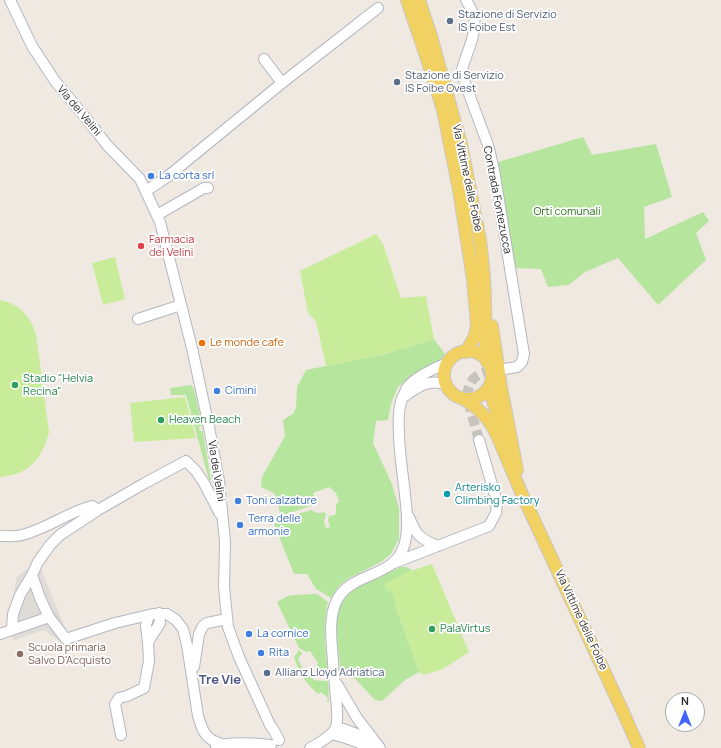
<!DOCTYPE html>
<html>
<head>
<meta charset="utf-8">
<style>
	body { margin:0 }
	#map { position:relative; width:721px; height:748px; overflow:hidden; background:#efe9e1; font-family:Manrope,sans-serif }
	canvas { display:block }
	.north { position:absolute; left:665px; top:692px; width:40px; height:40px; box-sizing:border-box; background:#fff; border:1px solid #ababab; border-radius:50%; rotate:0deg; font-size:11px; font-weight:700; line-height:16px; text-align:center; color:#2e2e2e }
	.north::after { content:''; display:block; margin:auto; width:14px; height:18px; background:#4264fb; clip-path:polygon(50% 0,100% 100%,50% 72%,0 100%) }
</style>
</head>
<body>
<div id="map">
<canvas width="721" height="748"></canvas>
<div class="north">N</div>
</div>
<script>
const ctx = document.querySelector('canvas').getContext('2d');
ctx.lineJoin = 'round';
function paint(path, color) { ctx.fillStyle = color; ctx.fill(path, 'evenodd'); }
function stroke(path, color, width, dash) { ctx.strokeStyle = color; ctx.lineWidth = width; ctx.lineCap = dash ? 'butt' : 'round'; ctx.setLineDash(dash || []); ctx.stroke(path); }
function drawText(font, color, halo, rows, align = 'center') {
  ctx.font = font + ' Manrope,sans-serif'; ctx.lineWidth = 3.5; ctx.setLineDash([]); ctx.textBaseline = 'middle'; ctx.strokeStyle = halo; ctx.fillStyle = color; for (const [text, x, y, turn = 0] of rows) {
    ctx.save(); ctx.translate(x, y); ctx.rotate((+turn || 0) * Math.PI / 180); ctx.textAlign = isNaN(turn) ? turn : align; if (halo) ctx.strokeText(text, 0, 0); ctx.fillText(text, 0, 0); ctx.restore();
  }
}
const green = new Path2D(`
	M583,137l9,18 64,-11 16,53 -28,10 1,32 58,-27 6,9 -13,12 10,27 -48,45 -40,-47 -33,14 -16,13 -21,2 -7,-18 -27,-1 -19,-105z
	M434,339l11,15 -6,8 -25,13 -16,12 -7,17 -3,16 -12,1 -3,22 19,41 7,24v31l-8,15 -10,8 -32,16 -10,8 -8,12 -15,-9 -9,-15h-13l-20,-50 17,-8 20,-6c5,3 7,4 13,2l2,2 -2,8 2,6 4,-1 -2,-7 1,-4 6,-1 1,-2v-9l3,-2 -3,-9 -7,-6 -16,6 2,9 -2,1v2l-26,9 -7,1 -2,-14 -4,-8 -13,-6 1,-10 23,-41 -2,-16 10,-6 3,-6 1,-21 9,-17 79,-16z
	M191,385l3,4 8,37 -3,1 1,4h3v1l8,48h-2l-23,-85h-15l-1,-7z
	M401,567h6l5,3 -5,2 -15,19 6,22 21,59 -14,8 -23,21 -7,-1 -20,-21 -13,-4 -2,-9 -4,-36 1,-17 5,-11 8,-10 7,-6z
	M317,594l11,8c-6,24 -2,49 0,73h-5l-6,-9 1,-3 -8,-12 -4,1 -7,-4 -22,-46 9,-5 6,-2z
	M299,650l3,3 -4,6 7,15h4l5,6 9,1 5,-1 1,22 -2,-1 1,-3 -7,-6 -3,2c-14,-13 -18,-19 -24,-37z`);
const pitch = new Path2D(`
	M376,234l7,10 18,54 25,-2 8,43 -49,15 -59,12 -10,-45 -8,-8 -8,-42z
	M115,257l10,42 -22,6 -11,-42z
	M0,300c20,4 30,16 36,34l13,98c-5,20 -15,38 -37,43 -3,1 -8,1 -12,2z
	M185,397l11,41 -62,4 -4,-39z
	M432,564l37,88 -26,17 -19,6 -5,-3 -21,-59 -6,-22h-5l-3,-7 23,-12z`);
const plaza = new Path2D(`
	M38,562l34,83 -13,-4 -15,-11 -30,10 -6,-15 9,-49z`);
const minorTunnel = new Path2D(`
	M479,440l-12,-43c2,-25 17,-25 38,-28`);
const minor = new Path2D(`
	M10,0l22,46 23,35 35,42 17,22 33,34 20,43 32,126 17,79 10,54 5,50 1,11 -1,45 4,40 11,30 31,68 3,4 6,11
	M466,0c3,5 7,12 8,17 3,18 -8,36 -12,53v5l26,70 6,25 29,178 1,6 -2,8 -5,5 -12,2
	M264,59l18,24
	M146,191l21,-14 115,-94 96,-75
	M157,215l47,-27h4
	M138,319l43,-14
	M405,396c12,-9 25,-18 41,-11
	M409,517c7,18 11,22 29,29
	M0,536c7,0 15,1 22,-1 25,-6 46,-23 70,-29l6,4
	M394,563l72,-28 23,-9 7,-13 1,-11 -18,-62
	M32,575l8,23 9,19 17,22 49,-16 38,-9h14l9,6 7,9 4,16 11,71 4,12 4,7 6,5 9,4
	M12,629l1,-15 7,-19 12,-20 6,-13 12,-17 10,-10 38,-25 47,-27 41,-22 10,10 8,12 16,31
	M0,634l49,-17
	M148,642l12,-19 -1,-10
	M194,667l5,-33 4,-8 4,-3 20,-4
	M337,684l20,34 23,30
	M336,727c14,4 26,8 37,17
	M332,733l3,2 11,3 27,10
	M121,735l-6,-31 4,-6 8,-2 17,-8 5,-27 -1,-19 -2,-17 3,-10
	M216,747c12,-6 42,-3 55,-2
	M310,748c8,-4 23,-13 26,-21 2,-5 1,-12 1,-17 -1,-16 -3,-32 -4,-48 -1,-19 -5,-42 3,-60 14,-31 58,-23 68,-56 5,-16 3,-34 1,-51 -2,-21 -6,-42 -6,-63 -1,-13 -1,-24 4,-36 2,-2 2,-6 4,-8 6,-10 29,-21 41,-25`);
const major = new Path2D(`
	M407,0l23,68 13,42 16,80 14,89 4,46 -2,11 -9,16
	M419,0l12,36 30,108 19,96c3,22 5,44 5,66 1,18 -1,37 2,56
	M492,326l9,61 16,83
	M444 375a24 24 0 1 1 48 0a24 24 0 1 1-48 0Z
	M489,387l14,47
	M462,398c16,10 25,18 34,35l25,59 102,220 16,36`);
const markers = [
	[450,21,4,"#5c6f8a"],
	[397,82,4,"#5c6f8a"],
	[151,176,4,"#3f7fe0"],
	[141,246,4,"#e0444e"],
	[202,343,4,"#e8710a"],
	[15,385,4,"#2e9e5b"],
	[217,391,4,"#3f7fe0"],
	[161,420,4,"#2e9e5b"],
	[447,494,4,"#0f9aa8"],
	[238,501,4,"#3f7fe0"],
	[240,525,4,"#3f7fe0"],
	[432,629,4,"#2e9e5b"],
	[249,634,4,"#3f7fe0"],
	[261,653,4,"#3f7fe0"],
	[20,654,4,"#8d6e63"],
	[267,673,4,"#5c6f8a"]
];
const serviceNames = [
	["Stazione di Servizio",458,15],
	["IS Foibe Est",458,28],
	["Stazione di Servizio",405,76],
	["IS Foibe Ovest",405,89],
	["Allianz Lloyd Adriatica",275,673]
];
const streetNames = [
	["Via dei Velini",79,111,50],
	["Via Vittime delle Foibe",467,178,78],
	["Contrada Fontezucca",497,200,79],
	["Via dei Velini",216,471,81],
	["Via Vittime delle Foibe",581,620,65]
];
const shopNames = [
	["La corta srl",159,176],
	["Cimini",225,391],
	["Toni calzature",246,501],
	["Terra delle",248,519],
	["armonie",248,532],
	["La cornice",257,634],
	["Rita",269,653]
];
const parkNames = [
	["Orti comunali",567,212]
];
const healthNames = [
	["Farmacia",149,240],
	["dei Velini",149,253]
];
const foodNames = [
	["Le monde cafe",210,343]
];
const leisureNames = [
	["Stadio \"Helvia",23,379],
	["Recina\"",23,392],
	["Heaven Beach",169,420],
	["PalaVirtus",440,629]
];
const cultureNames = [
	["Arterisko",455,488],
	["Climbing Factory",455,501]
];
const educationNames = [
	["Scuola primaria",28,648],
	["Salvo D'Acquisto",28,661]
];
const quarterNames = [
	["Tre Vie",220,680]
];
paint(green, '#b6e59e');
paint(pitch, '#c9ec9a');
paint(plaza, '#dfdcd8');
stroke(minorTunnel, '#c8c4bd', 10, [10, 5]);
stroke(minor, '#b4b7c1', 12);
stroke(major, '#c9c9c9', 14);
stroke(minor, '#fff', 10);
stroke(major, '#f2d163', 12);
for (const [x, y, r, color] of markers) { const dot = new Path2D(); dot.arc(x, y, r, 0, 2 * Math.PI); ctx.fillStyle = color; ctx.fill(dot); stroke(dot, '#fff', 1.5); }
drawText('11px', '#4e5e75', '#fff', serviceNames, 'left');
drawText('11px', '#2e2e2e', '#fff', streetNames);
drawText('11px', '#366cbe', '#fff', shopNames, 'left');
drawText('11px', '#2c6e1b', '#fff', parkNames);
drawText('11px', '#be3a42', '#fff', healthNames, 'left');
drawText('11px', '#c56008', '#fff', foodNames, 'left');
drawText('11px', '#27864d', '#fff', leisureNames, 'left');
drawText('11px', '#0d838f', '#fff', cultureNames, 'left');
drawText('11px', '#785e54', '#fff', educationNames, 'left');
drawText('bold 13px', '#4d5680', '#fff', quarterNames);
</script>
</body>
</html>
